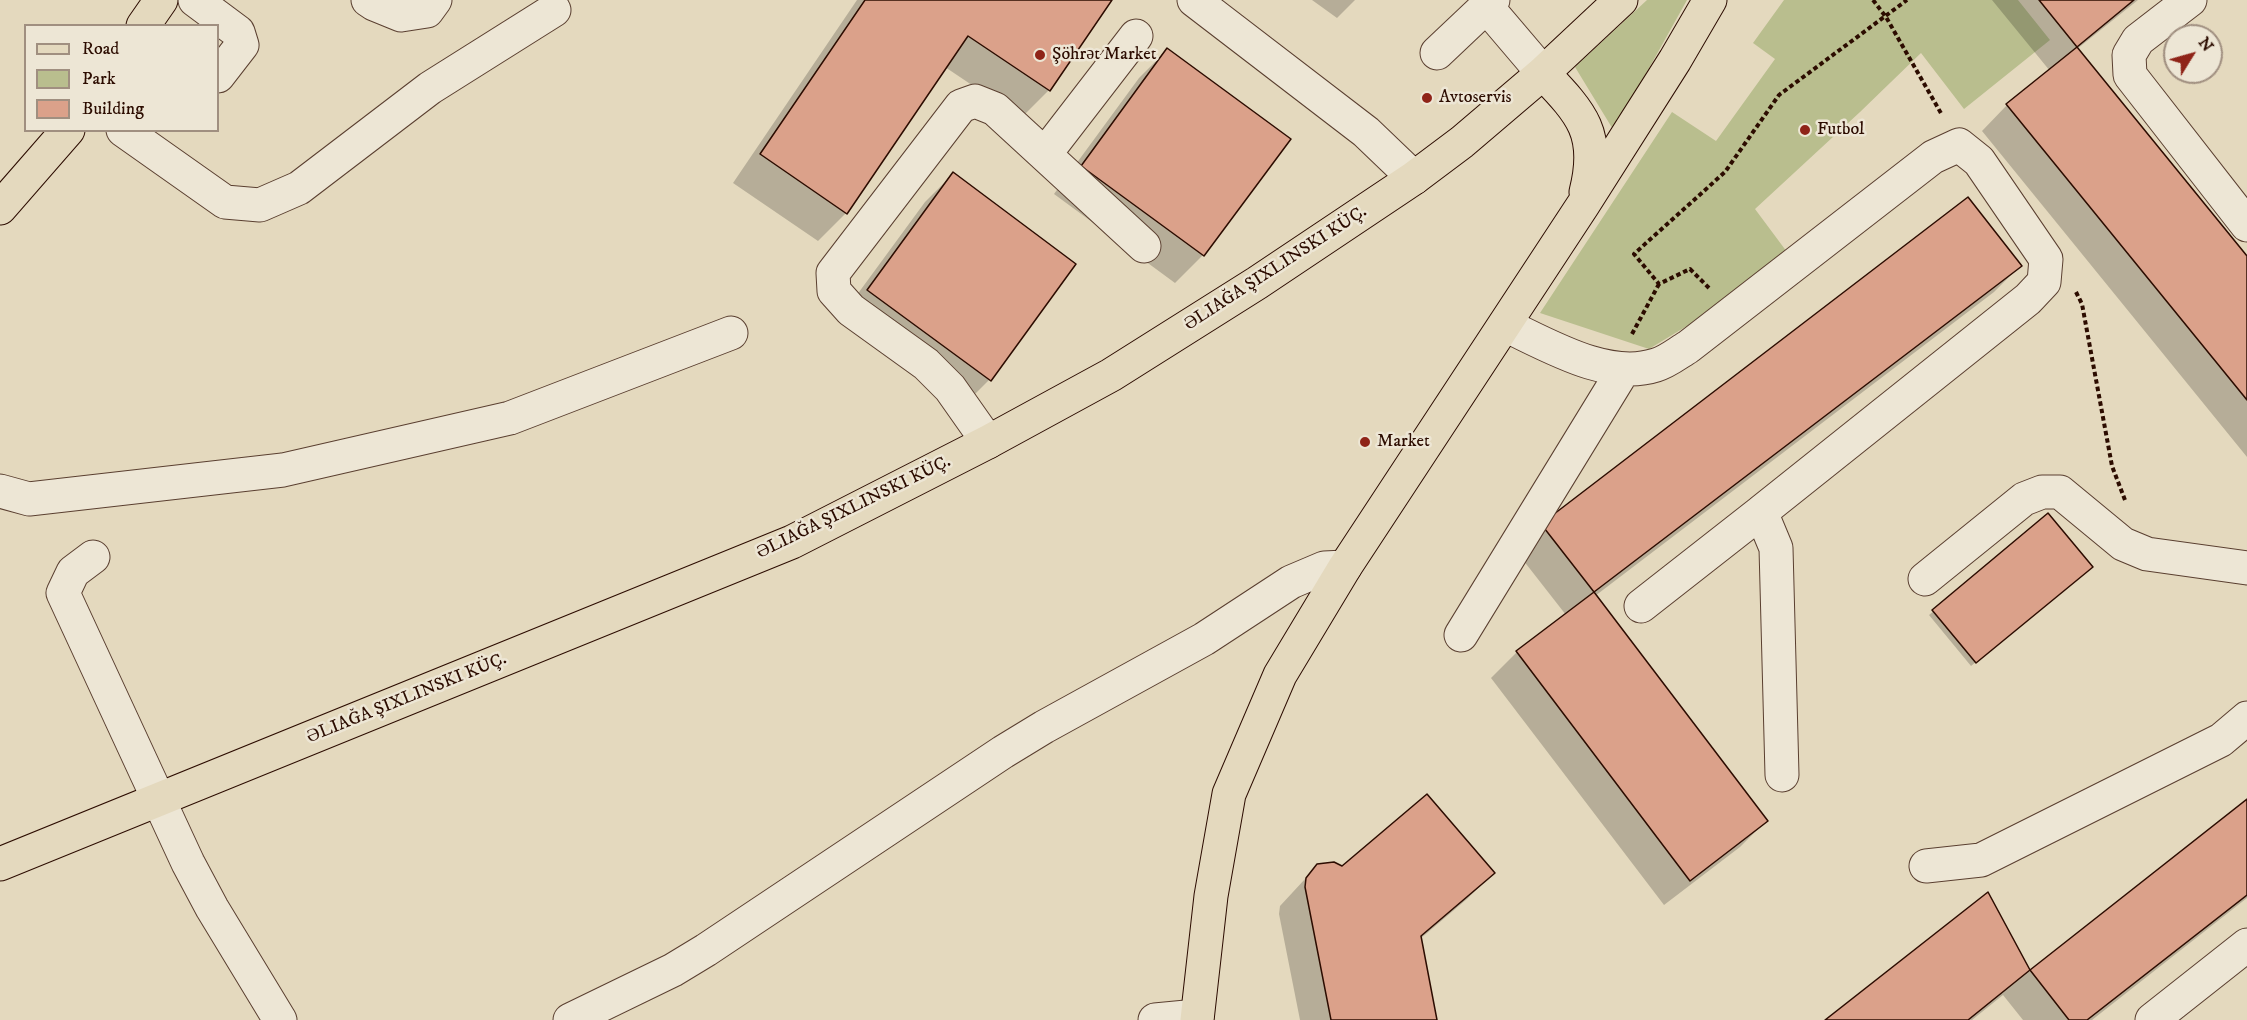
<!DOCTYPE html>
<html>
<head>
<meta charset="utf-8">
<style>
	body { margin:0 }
	#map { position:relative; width:2247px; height:1020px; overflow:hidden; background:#e4d9be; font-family:"IM FELL DW Pica",serif }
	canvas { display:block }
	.legend { position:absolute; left:24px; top:24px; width:195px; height:108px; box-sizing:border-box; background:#ede6d5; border:2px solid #a08f80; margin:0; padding:8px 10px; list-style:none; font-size:18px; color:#2c0c00 }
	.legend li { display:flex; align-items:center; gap:12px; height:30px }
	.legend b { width:30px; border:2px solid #a08f80 }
	.north { position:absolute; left:2163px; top:24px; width:60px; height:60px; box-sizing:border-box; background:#ede6d5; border:2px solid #a08f80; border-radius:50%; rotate:53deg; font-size:16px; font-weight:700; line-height:24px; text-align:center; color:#2c0c00 }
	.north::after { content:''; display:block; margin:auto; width:21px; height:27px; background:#8f2418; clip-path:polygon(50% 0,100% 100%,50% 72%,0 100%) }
</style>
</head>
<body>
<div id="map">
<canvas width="2247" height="1020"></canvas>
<ul class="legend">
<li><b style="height:8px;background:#e4d9be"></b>Road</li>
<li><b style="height:16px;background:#b9be8e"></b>Park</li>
<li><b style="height:16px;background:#dba18a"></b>Building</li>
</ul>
<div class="north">N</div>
</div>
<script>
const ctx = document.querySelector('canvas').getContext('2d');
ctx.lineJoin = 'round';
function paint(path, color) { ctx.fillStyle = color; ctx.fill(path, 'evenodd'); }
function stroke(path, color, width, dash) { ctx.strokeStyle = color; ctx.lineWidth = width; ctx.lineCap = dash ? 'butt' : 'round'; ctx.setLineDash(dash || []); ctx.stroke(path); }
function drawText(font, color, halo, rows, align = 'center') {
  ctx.font = font + ' "IM FELL DW Pica",serif'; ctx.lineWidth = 5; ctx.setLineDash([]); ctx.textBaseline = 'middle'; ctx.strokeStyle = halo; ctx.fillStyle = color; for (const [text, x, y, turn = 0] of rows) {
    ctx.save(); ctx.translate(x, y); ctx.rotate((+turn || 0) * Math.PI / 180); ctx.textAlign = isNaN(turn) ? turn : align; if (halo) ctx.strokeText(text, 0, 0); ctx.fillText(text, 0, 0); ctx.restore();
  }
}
const green = new Path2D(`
	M1647,0h40l-73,131 -39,-64z
	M1784,0h234l32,40 -86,69 -43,-56 -61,59 -105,97 32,43 -82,63 -56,34 -109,-36 132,-201 44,29 59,-82 -22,-16z`);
const shadow = new Path2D(`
	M857,0h253l-61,90 -28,28 -76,-51 -99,146 -28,28 -85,-58z
	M1312,0h43l-18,18z
	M1992,0h146l-61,49 170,210v198l-265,-326 25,-26 43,-34z
	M1167,50l36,205 -28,28 -121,-89 85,-116z
	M953,174l36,206 -27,27 -122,-89 85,-116z
	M1968,199l52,67 -26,26 -399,304 171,225 -26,26 -76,58 -173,-227 26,-26 49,-37 -50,-64z
	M2048,515l39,56 -116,95 -42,-51z
	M2247,801v97l-155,122h-69l-20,-25 -31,25h-145l161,-126 41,78z
	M1317,866l176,7 -26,26 -47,40 15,81h-135l-21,-106 1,-8z`);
const building = new Path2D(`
	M865,0h247l-62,91 -82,-55 -121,178 -87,-60z
	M2039,0h95l-57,47z
	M2077,47l170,209v144l-241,-296z
	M1167,48l124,91 -87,117 -123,-90z
	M953,172l123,92 -85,117 -124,-91z
	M1968,197l54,69 -428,326 -53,-68z
	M2048,513l45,54 -117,96 -44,-53z
	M1594,592l174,229 -78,60 -174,-230z
	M1427,794l68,79 -74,63 16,84h-106l-26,-133 1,-9 11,-14 17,-2 8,4z
	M2247,799v96l-160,125h-18l-39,-50z
	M1988,892l42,78 -62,50h-143z`);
const path = new Path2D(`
	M1873,0l13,17 56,98
	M1709,288l-19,-19 -31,15 -25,-30 91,-82 54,-77 128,-95
	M2076,292l6,12 30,162 13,34
	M1632,334l27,-50`);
const minor = new Path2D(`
	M195,0l43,32 4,13 -24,31
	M368,0l6,4 27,11 26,-4 8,-11
	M1194,0l172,132 48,46
	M2190,0l-52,40 -9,15 1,20 117,150
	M1486,6l57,67
	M1437,53l56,-53
	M123,130l102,72 35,3 39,-17 131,-100 124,-78
	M1045,154l91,-118
	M1505,325c43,20 102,56 151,40 11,-3 22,-12 32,-18l245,-190 26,-12 20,16 67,98 -2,23 -16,17 -267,213 15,36 6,227
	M988,442l-38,-54 -24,-24 -75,-54 -17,-19 -1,-18 128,-167 14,-5 20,8 149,137
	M0,491l29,8 254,-29 227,-52 221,-85
	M93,557l-20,15 -10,21 125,270 24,45 68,112
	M1925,579l99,-80 18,-7h18l63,52 24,10 100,14
	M1641,606l120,-94
	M1461,635l163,-266
	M1926,866l55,-6 240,-120 26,-22
	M570,1020l103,-50 33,-20 297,-198 41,-25 160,-88 87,-57 33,-14 21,-1
	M1155,1020l42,-4
	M2152,1020l95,-75`);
const major = new Path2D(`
	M143,26l18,-26
	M1543,73c38,40 58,60 43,119
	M0,208l68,-78
	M0,864l792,-322 196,-100 123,-67 146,-92 157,-105 48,-36 81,-69 78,-73
	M1197,1020l14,-124 18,-102 51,-119 65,-108 238,-362 92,-145 35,-60`);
const markers = [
	[1040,55,6,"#8f2418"],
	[1427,98,6,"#8f2418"],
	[1805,130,6,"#8f2418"],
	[1365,442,6,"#8f2418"]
];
const poiNames = [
	["Şöhrət Market",1052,55],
	["Avtoservis",1439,98],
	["Futbol",1817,130],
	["Market",1377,442]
];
const streetNames = [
	["ƏLIAĞA ŞIXLINSKI KÜÇ.",1276,269,-33],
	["ƏLIAĞA ŞIXLINSKI KÜÇ.",854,508,-26],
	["ƏLIAĞA ŞIXLINSKI KÜÇ.",407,699,-22]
];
paint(green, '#b9be8e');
paint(shadow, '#0003');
paint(building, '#dba18a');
stroke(building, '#2c0c00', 1.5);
stroke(minor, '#5a3f30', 35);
stroke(major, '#2c0c00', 35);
stroke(path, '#2c0c00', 4, [4.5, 3]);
stroke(minor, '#ede6d5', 33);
stroke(major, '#e4d9be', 33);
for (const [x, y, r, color] of markers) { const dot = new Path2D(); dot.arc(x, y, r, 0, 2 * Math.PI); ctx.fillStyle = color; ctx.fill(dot); stroke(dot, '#ede6d5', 2); }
drawText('18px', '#2c0c00', '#ede6d5', poiNames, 'left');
drawText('18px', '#2c0c00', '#ede6d5', streetNames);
</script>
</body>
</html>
